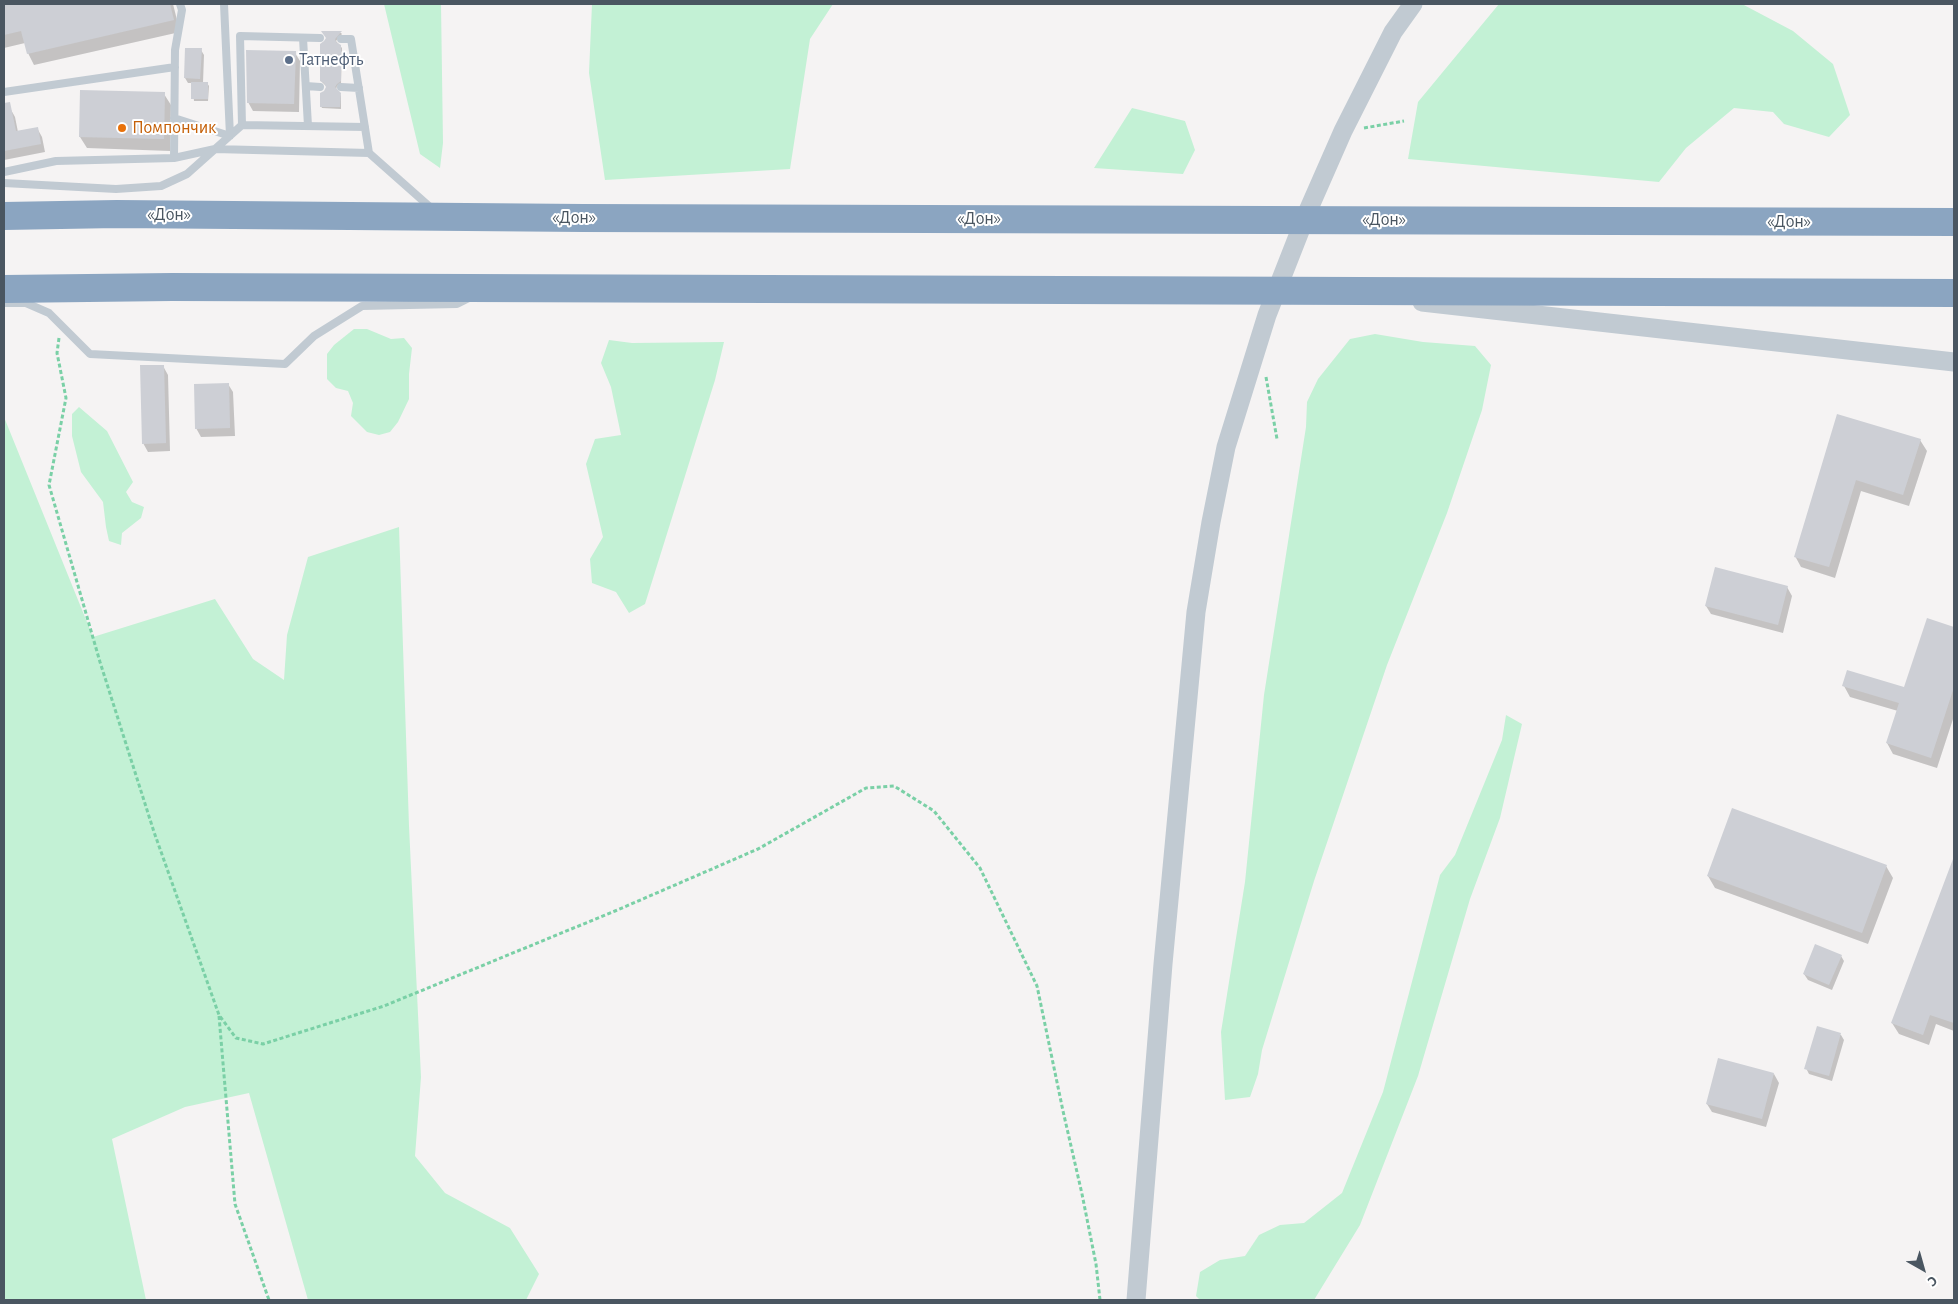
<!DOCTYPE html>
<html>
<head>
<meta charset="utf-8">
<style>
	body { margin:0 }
	#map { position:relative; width:1958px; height:1304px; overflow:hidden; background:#f5f3f3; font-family:"Alegreya Sans",sans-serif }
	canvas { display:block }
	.frame { position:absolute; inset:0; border:5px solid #4a5661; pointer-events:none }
	.north { position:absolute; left:1898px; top:1244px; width:50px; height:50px; -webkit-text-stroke:4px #fff; paint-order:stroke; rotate:142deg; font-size:14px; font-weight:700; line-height:20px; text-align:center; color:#4a5661 }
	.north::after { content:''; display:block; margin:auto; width:18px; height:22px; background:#4a5661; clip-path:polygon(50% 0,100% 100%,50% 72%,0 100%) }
</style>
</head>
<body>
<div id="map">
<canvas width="1958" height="1304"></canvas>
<div class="frame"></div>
<div class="north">С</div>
</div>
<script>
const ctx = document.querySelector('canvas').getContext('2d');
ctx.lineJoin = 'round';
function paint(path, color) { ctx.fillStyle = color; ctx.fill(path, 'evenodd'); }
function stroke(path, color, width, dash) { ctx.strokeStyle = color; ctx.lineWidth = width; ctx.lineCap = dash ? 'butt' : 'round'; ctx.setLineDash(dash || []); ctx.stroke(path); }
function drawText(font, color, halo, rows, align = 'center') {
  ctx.font = font + ' "Alegreya Sans",sans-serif'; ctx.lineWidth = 4; ctx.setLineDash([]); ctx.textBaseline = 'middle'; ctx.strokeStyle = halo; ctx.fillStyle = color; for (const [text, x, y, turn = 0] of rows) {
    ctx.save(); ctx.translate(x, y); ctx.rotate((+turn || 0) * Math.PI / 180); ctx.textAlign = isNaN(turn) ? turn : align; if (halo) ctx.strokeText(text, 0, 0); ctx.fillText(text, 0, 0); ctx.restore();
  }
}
const green = new Path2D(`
	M384,4h57l2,139 -3,25 -20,-14z
	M592,4h241l-23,35 -20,130 -185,11 -16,-107z
	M1499,4h243l51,27 40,33 17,51 -21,22 -45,-13 -11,-12 -39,-4 -48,40 -27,34 -251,-23 10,-57z
	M1132,108l53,13 10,29 -12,24 -89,-6z
	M354,329h13l24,10 13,-1 8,10 -3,26v25l-11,23 -8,10 -11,3 -12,-3 -16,-16 2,-13 -5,-12 -12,-3 -9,-9v-25l7,-9z
	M1375,334l48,8 52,4 16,19 -9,45 -35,103 -60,152 -73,216 -52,169 -4,24 -8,23 -25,3 -4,-68 24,-150 19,-187 42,-268 1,-25 11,-23 32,-40z
	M609,340l23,3 92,-1 -9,38 -70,224 -16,9 -13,-21 -24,-9 -2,-24 13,-22 -17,-73 9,-25 26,-4 -10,-48 -10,-24z
	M79,407l28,24 26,51 -7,10 6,10 12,5 -3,11 -19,15 -1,12 -12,-4 -3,-14 -3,-25 -22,-30 -9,-36v-22z
	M4,417l89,220 122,-38 38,60 31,21 3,-45 21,-78 91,-30 10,299 12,251 -6,79 30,37 65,35 29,46 -13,26h-218l-59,-207 -64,14 -73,32 34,161h-142z
	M1506,715l16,9 -22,94 -30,81 -52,177 -58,149 -46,75h-114l-4,-4 4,-24 20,-12 25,-4 14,-21 21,-10 24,-2 38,-30 41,-101 57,-217 15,-20 47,-115z`);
const shadow = new Path2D(`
	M4,4h169l7,28 -146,33 -6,-12 -3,-10 -21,5z
	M323,32l18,1 1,1 -6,7 6,7 -1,36 -4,2 -1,4 5,6v13l-19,-1 -1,-2 6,-19 -6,-6 6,-43z
	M201,50l3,5 -1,28h4l2,3 -1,15h-14l-2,-18h-4l-3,-5z
	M295,53l5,8 -1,51 -46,-1 -5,-9z
	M164,94l7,11 -1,46 -83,-3 -7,-11z
	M10,108l5,9 3,15 19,-4 5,9 3,15 -41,8v-51z
	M163,366l5,9 2,76 -22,1 -5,-9z
	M228,384l5,8 2,44 -34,1 -5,-9z
	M1890,432l30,8 7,11 -18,55 -48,-15 -26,87 -34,-11 -6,-11z
	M1787,587l5,9 -9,37 -72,-19 -5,-8z
	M1928,620l26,9v87l-17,52 -44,-14 -6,-11 11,-32 -48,-14 -6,-11 61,3z
	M1953,861l1,170 -18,-7 -7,21 -30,-11 -7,-11z
	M1886,866l7,12 -25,66 -153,-56 -7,-12z
	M1841,956l3,5 -12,29 -24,-10 -4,-6z
	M1818,1028l23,7 3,5 -12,41 -23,-7 -3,-6z
	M1774,1074l5,9 -13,44 -54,-15 -5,-8z`);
const building = new Path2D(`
	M4,4h166l4,16 -147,34 -6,-23 -17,4z
	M321,31h21l-7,8 1,3 5,3v36l-4,3 -2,3 6,6 -1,14h-20v-14l4,-2 2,-4 -2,-4 -4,-2v-37l4,-3 2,-3z
	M185,48h17l-2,31 -16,-1z
	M246,50l50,1 -2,53 -47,-1z
	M191,82h17v17h-17z
	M80,90l85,2 -1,47 -85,-2z
	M10,102l6,29 22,-4 3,17 -37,7v-48z
	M140,365h24l2,78 -24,1z
	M229,383l1,45 -35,1 -1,-45z
	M1837,414l84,25 -18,56 -47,-15 -27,87 -35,-10z
	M1715,567l73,19 -10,39 -73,-19z
	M1927,618l27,9v60l-23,71 -45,-15 13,-40 -57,-17 5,-16 57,17z
	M1732,808l155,57 -25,68 -155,-57z
	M1953,859h1v164l-24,-8 -7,20 -32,-12z
	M1815,944l27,11 -13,30 -26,-11z
	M1817,1026l24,7 -12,43 -25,-7z
	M1718,1058l56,15 -12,46 -56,-15z`);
const path = new Path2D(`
	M1364,128l40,-7
	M59,338l-2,15 9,45 -17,87 51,177 54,170 65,183 17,23 27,6 121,-38 231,-95 143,-62 108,-61 28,-2 40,25 46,57 57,118 26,125 19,83 14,70 4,36
	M1266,377l11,62
	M219,1016l16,188 34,96`);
const service = new Path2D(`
	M303,38l5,88
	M341,39h10l18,114 61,54h3
	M306,86l14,1
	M341,87l18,1
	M4,92l171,-25
	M174,118l56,18 -6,-132
	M242,125l123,2
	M174,158l1,-108 7,-40 -2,-6
	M4,172l52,-11 118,-3 41,-9 154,4
	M4,183l112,6 45,-3 26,-12 55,-49 -2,-89 80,2
	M4,303h22l23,10 41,41 195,10 29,-28 48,-30 95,-2 12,-6`);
const tertiary = new Path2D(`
	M1422,302l532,60
	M1136,1300l27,-336 33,-352 15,-90 15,-75 41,-132 40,-102 36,-82 50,-99 20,-28`);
const motorway = new Path2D(`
	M4,216l113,-2 466,4 1371,4
	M4,289l168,-2 1782,6`);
const markers = [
	[289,60,5,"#5c6f8a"],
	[122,128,5,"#e8710a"]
];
const serviceNames = [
	["Татнефть",299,60]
];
const foodNames = [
	["Помпончик",132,128]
];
const streetNames = [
	["«Дон»",169,215],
	["«Дон»",574,218],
	["«Дон»",979,219],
	["«Дон»",1384,220],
	["«Дон»",1789,222]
];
paint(green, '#c3f1d5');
paint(shadow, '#0003');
paint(building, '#cdcfd5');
stroke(path, '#7ad0a6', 3, [4, 2.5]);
stroke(service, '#c1cad2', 8);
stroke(tertiary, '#c1cad2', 19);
stroke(motorway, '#8ba5c1', 28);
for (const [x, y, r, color] of markers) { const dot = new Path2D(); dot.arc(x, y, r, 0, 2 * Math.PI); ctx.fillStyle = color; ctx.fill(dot); stroke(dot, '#fff', 2); }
drawText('18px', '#4e5e75', '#fff', serviceNames, 'left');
drawText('18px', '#c56008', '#fff', foodNames, 'left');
drawText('18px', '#4a5661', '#fff', streetNames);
</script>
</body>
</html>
